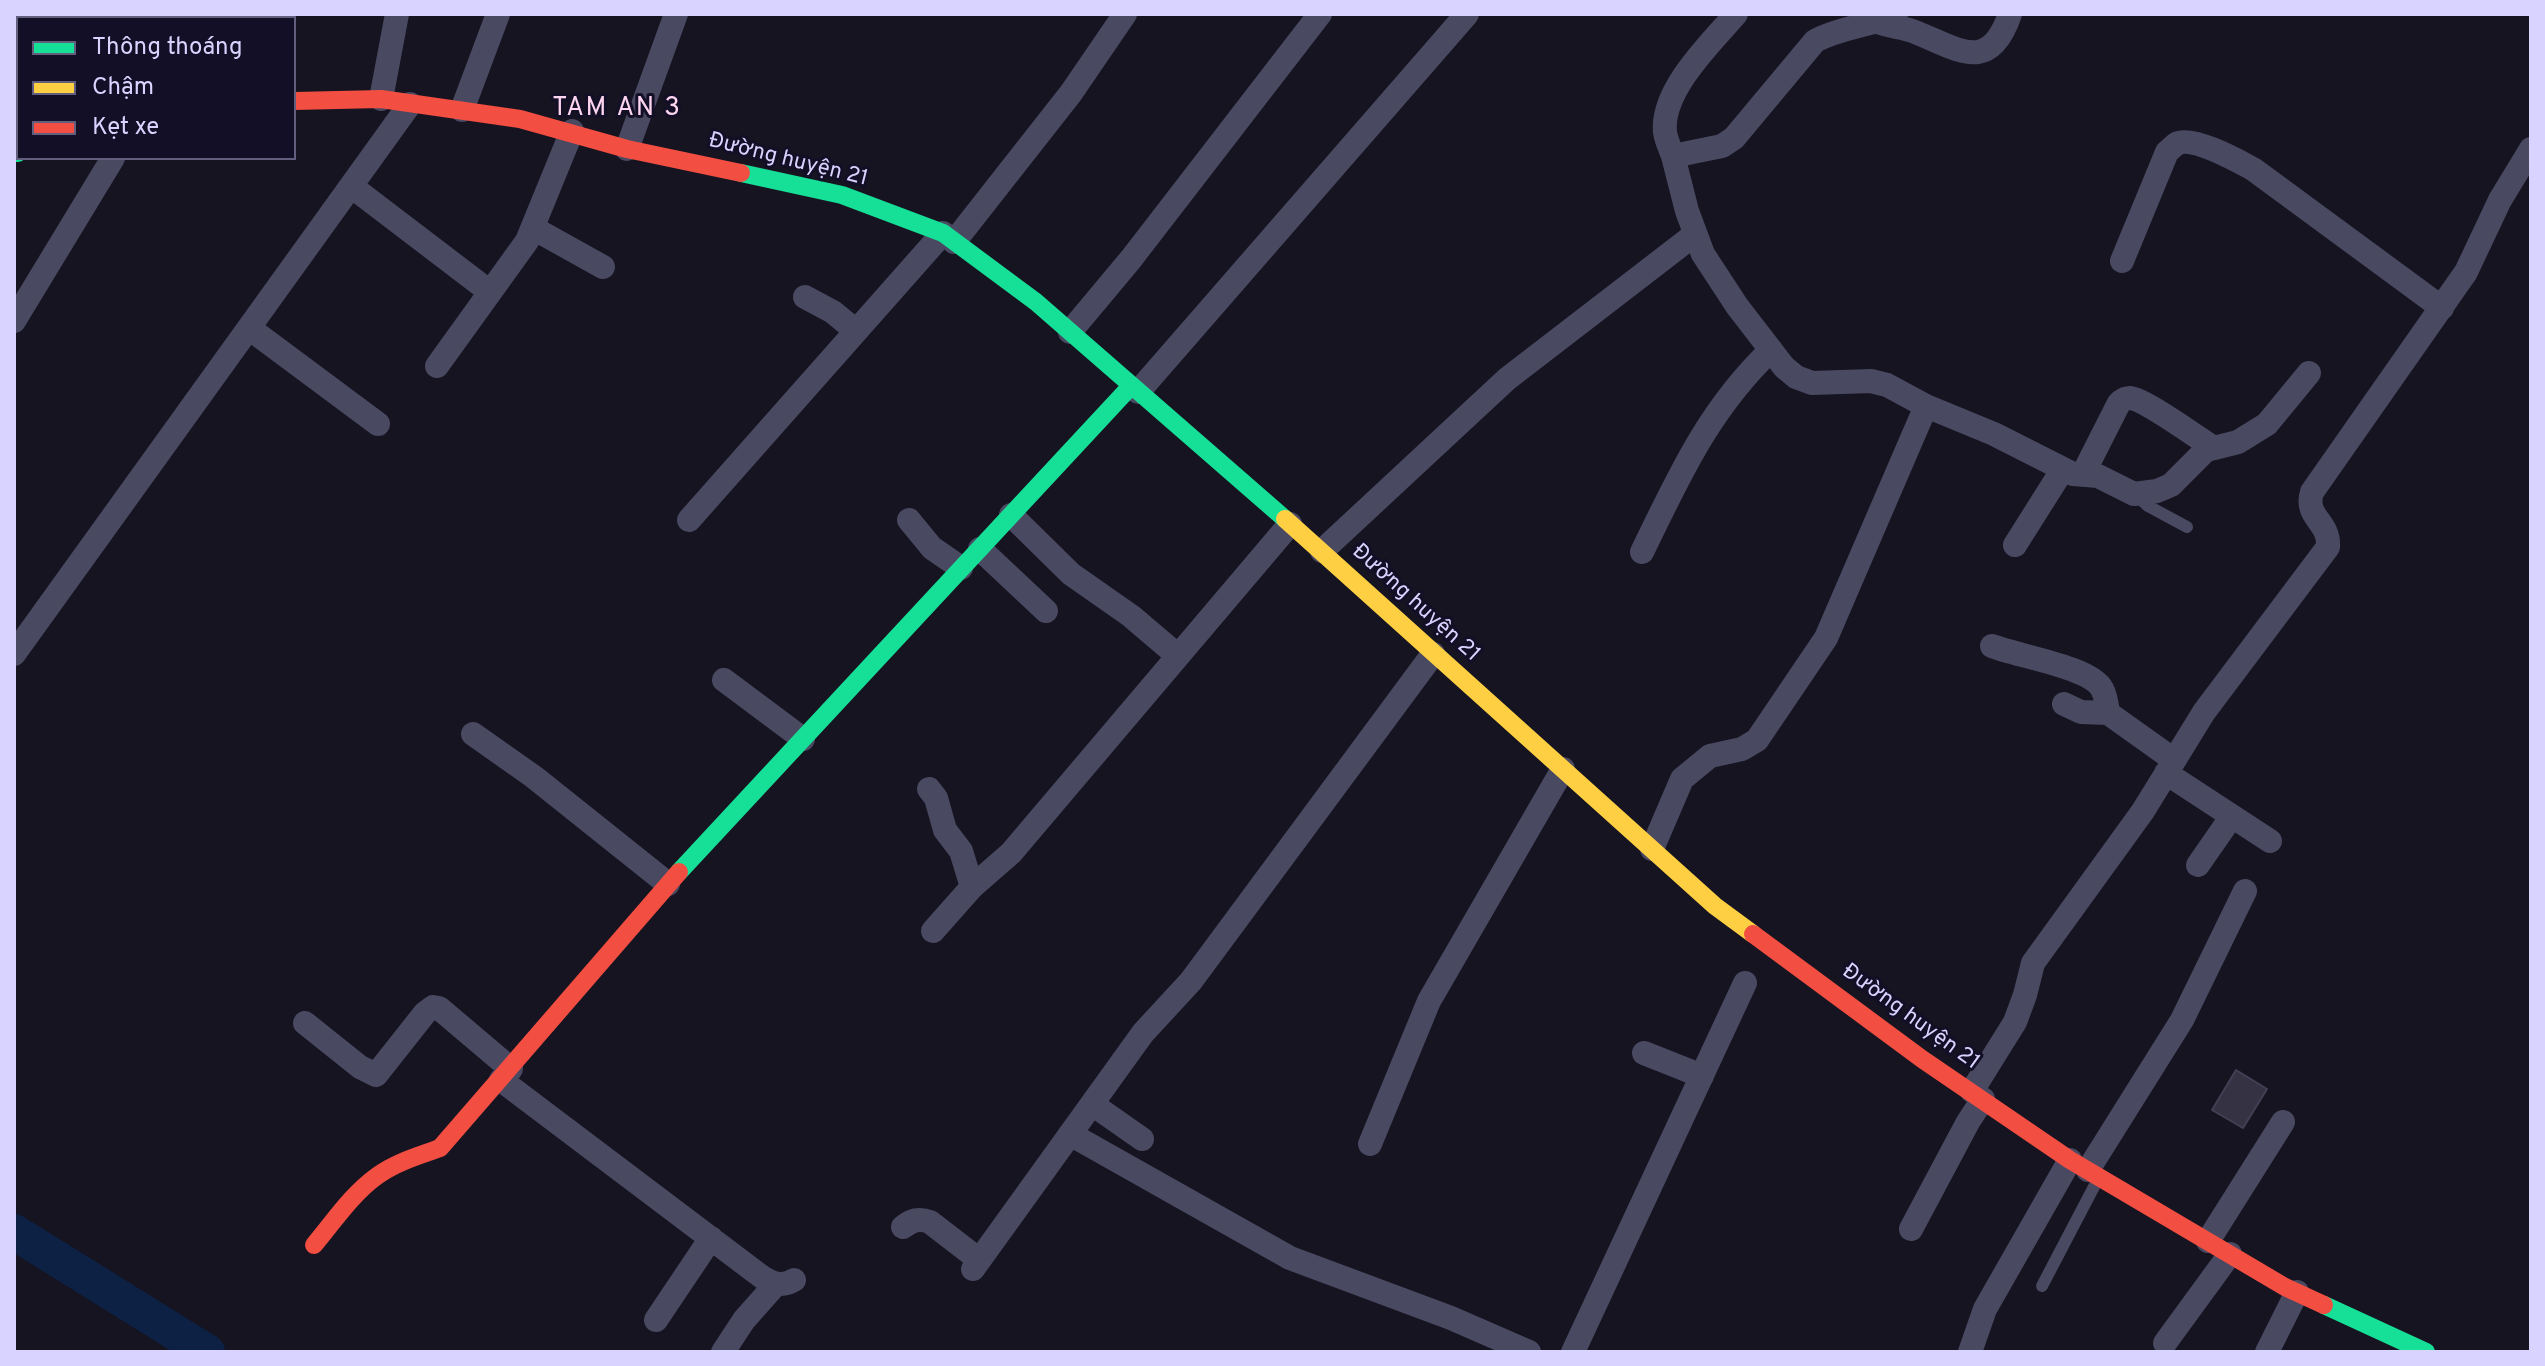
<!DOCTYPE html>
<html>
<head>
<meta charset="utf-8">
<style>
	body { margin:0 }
	#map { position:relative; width:2545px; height:1366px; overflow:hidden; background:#161421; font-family:Overpass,sans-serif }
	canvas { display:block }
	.frame { position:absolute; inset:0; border:16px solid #d9d4ff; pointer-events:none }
	.legend { position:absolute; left:16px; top:16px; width:280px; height:144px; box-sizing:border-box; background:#130f26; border:2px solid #625e7d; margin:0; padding:10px 14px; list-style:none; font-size:24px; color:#d9d4ff }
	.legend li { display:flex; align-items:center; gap:16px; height:40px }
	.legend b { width:40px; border:2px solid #625e7d }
</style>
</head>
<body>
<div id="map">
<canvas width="2545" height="1366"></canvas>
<div class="frame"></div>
<ul class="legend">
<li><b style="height:10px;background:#16e098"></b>Thông thoáng</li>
<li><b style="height:10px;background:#ffcf43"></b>Chậm</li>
<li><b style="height:10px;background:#f24e42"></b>Kẹt xe</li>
</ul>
</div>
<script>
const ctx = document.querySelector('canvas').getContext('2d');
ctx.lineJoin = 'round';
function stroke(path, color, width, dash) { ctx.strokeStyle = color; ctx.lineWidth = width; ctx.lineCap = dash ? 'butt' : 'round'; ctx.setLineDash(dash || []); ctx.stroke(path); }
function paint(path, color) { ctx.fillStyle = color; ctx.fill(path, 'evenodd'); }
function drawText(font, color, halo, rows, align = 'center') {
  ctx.font = font + ' Overpass,sans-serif'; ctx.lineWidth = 6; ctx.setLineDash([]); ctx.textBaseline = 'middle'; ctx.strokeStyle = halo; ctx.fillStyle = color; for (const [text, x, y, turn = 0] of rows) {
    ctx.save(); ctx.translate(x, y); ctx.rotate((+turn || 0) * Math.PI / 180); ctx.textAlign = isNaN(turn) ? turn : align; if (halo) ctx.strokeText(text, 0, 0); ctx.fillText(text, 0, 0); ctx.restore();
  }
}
const river = new Path2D(`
	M14,1232l193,120`);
const building = new Path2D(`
	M2236,1070l31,19 -24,39 -31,-18z`);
const lane = new Path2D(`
	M2137,496l11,10 39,21
	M2042,1286l56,-107`);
const street = new Path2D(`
	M1896,14c-26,12 -55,13 -81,27l-81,97 -12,8 -49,10 14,55 16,43 34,52 47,61 12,10 16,6 59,-2 16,4 39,21 68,28 79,40 25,2 36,18 23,-3 14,-6 35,-35 32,-8 29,-18 42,-51
	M78,18l2,-4
	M1878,22c12,5 25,5 37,10 43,17 74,43 95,-18
	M381,99l16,-85
	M462,110l36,-96
	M627,149l49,-135
	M1673,156c-3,-8 -7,-16 -8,-24 -4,-42 46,-89 71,-118
	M351,186l139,106
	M533,228l70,39
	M954,242l117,-149 54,-79
	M2122,261l45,-109c4,-3 7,-7 11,-9 17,-6 60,18 75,26l189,139
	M805,297l28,15 23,19
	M14,321l99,-163
	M249,328l129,96
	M1070,332l61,-73 189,-245
	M437,366l90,-125 45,-110
	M1138,392l329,-378
	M2083,474l36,-71c4,-3 5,-5 11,-5 14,1 67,39 82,49
	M1011,515l60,59 60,42 47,40
	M689,520l254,-287
	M909,520l23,28 29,20
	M2015,545l48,-76
	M980,549l66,62
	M1322,551l185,-172 187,-144
	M1642,552c37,-76 67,-143 129,-202
	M1992,646c25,10 99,21 110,43 4,7 5,16 6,24
	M14,654l396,-550
	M724,680l79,59
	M2064,704l17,8 27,1 66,47
	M473,734l61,43 134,107
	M2166,773l104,68
	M929,789l7,9 9,32 16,21 11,36
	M1652,849l30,-70 28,-23 32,-7 15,-9 69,-102 100,-232
	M2198,865l34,-49
	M933,931l39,-44 39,-34 279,-329
	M305,1023l55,44 16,8 49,-62 8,-6 6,1 72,61
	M1644,1053l58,23
	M501,1080l261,197c12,7 20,10 32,3
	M1972,1091l43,-69 10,-27 8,-32 110,-152 61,-99 124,-165c2,-26 -24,-29 -16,-55l154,-220 34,-72 31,-51
	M1092,1104l50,35
	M1070,1134l220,124 161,60 78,34
	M1370,1144l59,-143 134,-232
	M2088,1170l94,-150 63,-129
	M903,1227c9,-7 16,-9 27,-5l48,37
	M1911,1229l57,-107 15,-23
	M2208,1241l75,-119
	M973,1269l170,-236 48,-52 242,-327
	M656,1320l55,-82
	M2165,1343l65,-89
	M723,1352l21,-32 31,-35
	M1573,1352l172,-369
	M1970,1352l15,-43 85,-149
	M2267,1352l30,-60`);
const fast = new Path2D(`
	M14,153h4
	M741,173l101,22 101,38 93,69 249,217
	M679,872l452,-486
	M2324,1305l102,47`);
const slow = new Path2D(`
	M1285,519l430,387 38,28`);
const jam = new Path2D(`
	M294,101l87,-2 139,20 107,30 114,24
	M1753,934l169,125 148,101 215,127 39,18
	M314,1245c20,-24 38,-51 63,-69 19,-14 41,-20 63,-28l239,-276`);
const streetNames = [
	["Đường huyện 21",788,161,14],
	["Đường huyện 21",1415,604,42],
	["Đường huyện 21",1910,1018,36]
];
const quarterNames = [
	["TAM AN 3",617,110]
];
stroke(river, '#0d2144', 36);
paint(building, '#343243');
stroke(building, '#433f54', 2);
stroke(lane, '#4a4962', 12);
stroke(street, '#4a4962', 24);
stroke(fast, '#16e098', 18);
stroke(slow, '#ffcf43', 18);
stroke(jam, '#f24e42', 18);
drawText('22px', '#d9d4ff', '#130f26', streetNames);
ctx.letterSpacing = '2px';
drawText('26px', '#ffd6f0', '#130f26', quarterNames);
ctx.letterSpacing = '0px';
</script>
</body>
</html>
